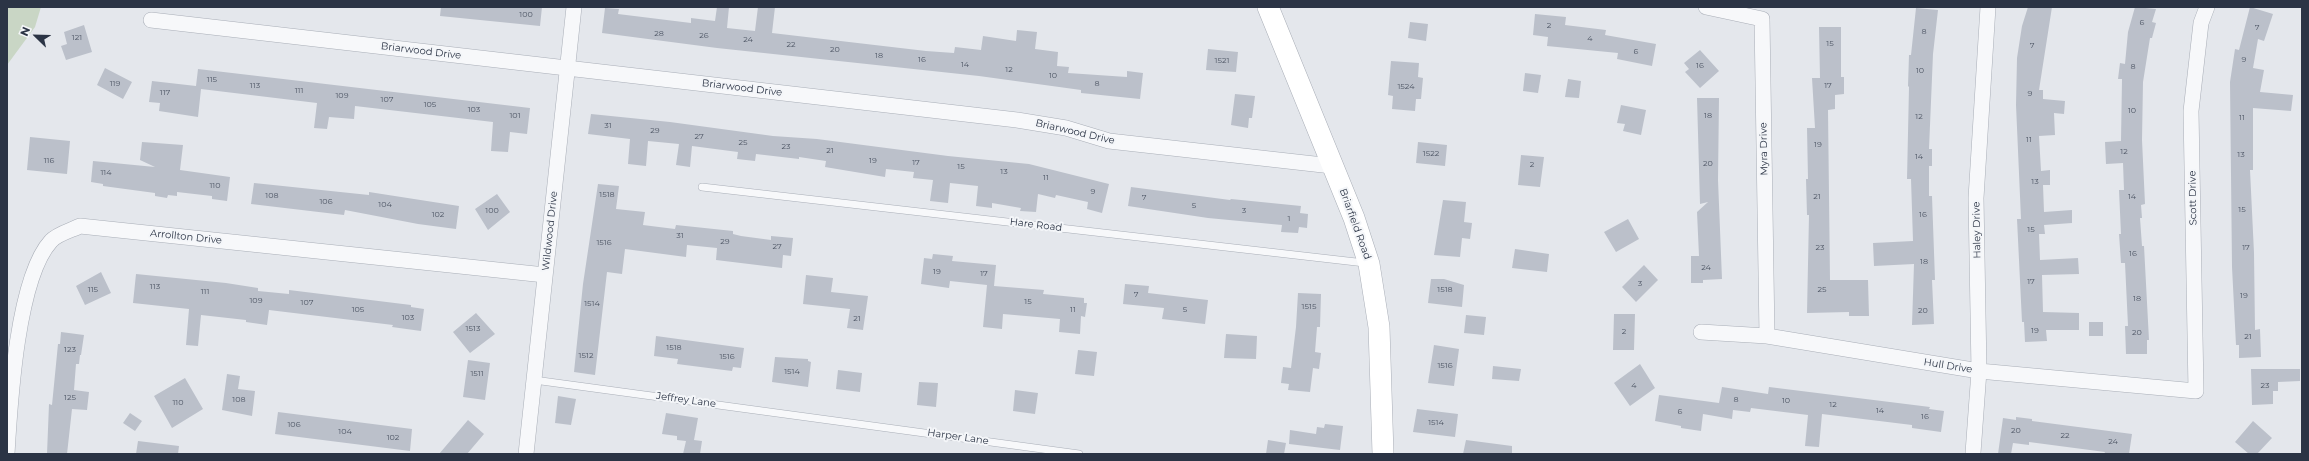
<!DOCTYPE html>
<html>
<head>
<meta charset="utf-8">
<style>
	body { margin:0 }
	#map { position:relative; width:2309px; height:461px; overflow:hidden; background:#e4e7ec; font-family:Montserrat,sans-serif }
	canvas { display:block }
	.frame { position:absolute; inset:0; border:8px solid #2b3445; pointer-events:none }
	.north { position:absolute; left:16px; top:16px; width:40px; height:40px; -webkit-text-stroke:3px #f4f6f9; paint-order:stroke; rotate:293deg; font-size:11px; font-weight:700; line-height:16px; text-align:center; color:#2b3445 }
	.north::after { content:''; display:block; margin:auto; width:14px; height:18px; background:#2b3445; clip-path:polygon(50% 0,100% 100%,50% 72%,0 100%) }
</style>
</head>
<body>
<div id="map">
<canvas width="2309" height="461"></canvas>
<div class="frame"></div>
<div class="north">N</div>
</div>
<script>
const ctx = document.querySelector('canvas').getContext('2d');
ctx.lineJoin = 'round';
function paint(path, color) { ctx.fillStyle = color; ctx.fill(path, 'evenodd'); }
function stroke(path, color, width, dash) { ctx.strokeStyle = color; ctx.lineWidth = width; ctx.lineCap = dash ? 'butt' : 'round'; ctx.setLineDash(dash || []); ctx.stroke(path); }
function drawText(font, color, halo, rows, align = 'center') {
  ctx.font = font + ' Montserrat,sans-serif'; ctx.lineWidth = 4; ctx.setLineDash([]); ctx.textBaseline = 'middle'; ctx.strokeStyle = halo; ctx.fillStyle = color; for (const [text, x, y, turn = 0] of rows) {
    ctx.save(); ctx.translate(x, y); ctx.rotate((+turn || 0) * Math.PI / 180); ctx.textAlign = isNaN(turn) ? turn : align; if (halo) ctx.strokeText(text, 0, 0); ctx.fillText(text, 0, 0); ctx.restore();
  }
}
const green = new Path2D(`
	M7,7h34l-6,20 -28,38z`);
const building = new Path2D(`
	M441,7h101l-2,19 -100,-10z
	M717,7h12l-2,21 28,3 3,-24h17l-3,26 154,18 28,2 1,-6 26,3 2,-14 33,5 1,-11 20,2 -2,17 23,3 -1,14 12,1 -1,6 59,4v-6l16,2 -3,26 -59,-6v-3l-102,-14 -262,-28 -115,-15 3,-25 14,1 -1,5 73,9v-5l24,3z
	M2028,7h24l-13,83h4v9l22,2 -1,13 -10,-1 1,22 -16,1 2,35 9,-1v15h-7l1,27 28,-2v13l-28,2 1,9h-6l1,26 38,-2 1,16 -37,1 1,37 36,1v17h-33l1,11 -22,1 -1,-20h-2l-5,-103h4l-5,-114 1,-47 5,-32z
	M2135,7l21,2 -4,13 4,1 -4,15h-2l-7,44 -1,58 3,64 -4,1 1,13h-2l2,28h2l5,94h-2v14h-21l-1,-28h3l-3,-63h-4l-2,-29h2l-2,-44h5l-1,-27 -17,1 -1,-22 16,-1 1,-62h-4l2,-16 5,1 3,-32z
	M2250,7l23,7 -9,27 -6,-2 -5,29 11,2 -4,22 33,3 -2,16 -38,-3v62h-3l4,83 1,77 5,-1 1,28 -22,1v-13h-3l-4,-78 -2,-185 5,-33 4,1z
	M1916,8l22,2 -5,44 -4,95h3v17h-3v30h3l3,84h-3l2,44 -22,1 2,-61 -40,2 -1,-23 40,-2 -2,-62h-4l2,-92 -1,-1 1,-31h2z
	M1535,14l31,3 -1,8 41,5 -1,5 51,9 -4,22 -35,-7 1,-6 -71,-7 1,-9 -15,-2z
	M1410,22l18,2 -2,17 -18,-3z
	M84,25l8,27 -26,8 -5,-14 6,-2 -3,-12z
	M1819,27h22v50h3v17l-9,1v14l-7,1 2,170h38l1,36h-20v-4l-42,1 2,-98h-2l-1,-36h2l-1,-51h8l-3,-50h8z
	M1208,49l30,3 -2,20 -30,-2z
	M1700,50l19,21 -19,17 -15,-16 4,-3 -5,-6z
	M1391,61l28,2 -1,14 5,1 -2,21h-5l-1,12 -23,-2 1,-13 -5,-1z
	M105,68l27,14 -9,17 -26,-14z
	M198,69l332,39 -3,26 -17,-2 -2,20 -17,-1 2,-29 -138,-16 -1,13 -25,-2 -2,12 -13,-1 3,-25 -116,-14 -3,28 -39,-6 1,-8 -11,-1 3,-21 44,5z
	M1525,73l16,2 -3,18 -15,-2z
	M1568,79l13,2 -2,17 -14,-1z
	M1235,94l20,2 -3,22h-3l-1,10 -17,-3z
	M1697,98h22l-1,82 4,99 -19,1v3h-12v-27h8l-2,-44 11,-10 -8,2z
	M1621,105l25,5 -5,25 -18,-4 2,-7 -8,-1z
	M591,114l79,8 103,14 44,3 131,17 81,8 80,20 -7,29 -15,-4 1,-7 -32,-7 -1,3 -17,-4 -2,18 -16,-1 1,-3 -29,-5v5l-16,-2 2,-20 -28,-3 -2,20 -18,-2 3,-21 -20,-2 1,-6 -28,-3 -1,8 -60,-10 1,-6 -27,-4v2l-43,-5 -1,7 -18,-2 1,-7 -46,-6 -2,21 -14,-2 3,-21 -31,-3 -2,25 -18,-2 2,-25 -42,-5z
	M30,137l40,4 -3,33 -40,-4z
	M142,142l41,3 -3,25 50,7 -3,24 -15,-2v-3l-35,-4v4l-9,-1 -1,3 -12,-2v-3l-52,-7v-2l-12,-2 2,-21 62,6 -15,-7z
	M1418,142l29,3 -2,21 -29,-3z
	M1521,155l23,2 -4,30 -22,-2z
	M254,183l115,12v-3l90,14 -3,23 -38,-5 -73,-14 -1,5 -93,-11z
	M598,184l21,2 -3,23 29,3 -2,13 32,4 1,-4 57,6v3l8,2 30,4v-4l22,2 -2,18 -8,-1 -1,13 -66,-8 1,-12 -30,-3 -1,12 -61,-8 -3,25 -15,-2 -12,103 -21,-3 9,-88z
	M1131,187l99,13 1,-1 70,7 -1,7 8,1 -1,14 -8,-1 -1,6 -17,-1 1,-7 -74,-7 -80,-12z
	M497,194l13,18 -22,18 -13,-21z
	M1443,200l23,2 -2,20 8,1 -2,16 -8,-1 -2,19 -26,-2z
	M1628,219l11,20 -23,13 -12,-20z
	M1515,249l34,5 -2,18 -35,-4z
	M933,254l20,2 -1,5 44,4 -2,21 50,4 -1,4 41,4v5h3l-2,14 -4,-1 -1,18 -21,-2 1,-13 -57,-5 -1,15 -19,-2 4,-42 -37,-4 -1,7 -28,-4 3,-26 8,1z
	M1644,265l14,15 -22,22 -14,-15z
	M101,272l10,21 -26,12 -9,-19z
	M136,274l90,9 32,5v3l31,3v-4l122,15v2l13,2 -3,22 -29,-4 1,-2 -124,-15 -2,15 -21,-3v-2l-45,-5 -3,31 -12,-1 3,-36 -56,-6z
	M806,275l27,3 -2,14 37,4 -5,34 -16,-2 3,-19 -47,-5z
	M1431,279h13l20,6 -2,22 -34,-4z
	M1125,284l24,2 -1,7 60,7 -3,24 -43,-5 2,-11 -41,-4z
	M1298,293l23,1 -1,33h-3l-2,25 6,1 -2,16 -6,-1 -3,24 -22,-2 1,-6 -8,-1 2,-16 8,1 5,-41z
	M476,313l19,21 -25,19 -17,-21z
	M1614,314h21l-1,36h-21z
	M1466,315l20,2 -2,18 -20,-2z
	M2089,322h14v14h-14z
	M61,332l23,3 -3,20h-1l-1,9h-3l-2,26 15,2 -2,18 -15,-1 -5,45h-20l2,-50 3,1 6,-61h2z
	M1226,334l31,2 -1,23 -32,-1z
	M656,336l88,12 -3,20 -8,-1 -1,4 -55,-7 1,-5 -24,-3z
	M1434,345l25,4 -5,37 -26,-3z
	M1078,350l19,2 -3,24 -19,-2z
	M775,357l33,2v2l3,1 -3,25 -36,-5z
	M468,360l22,3 -5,37 -22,-3z
	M1640,364l15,24 -25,18 -16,-23z
	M1493,366l28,3 -2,12 -27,-2z
	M2251,369h49v12l-22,1v9h-5v13l-21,1z
	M838,370l24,3 -2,19 -24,-3z
	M227,374l13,2 -2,13 17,2 -3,25 -30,-6z
	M185,378l18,31 -31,19 -18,-32z
	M919,382l19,1 -2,24 -19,-2z
	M1722,387l46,7 1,-7 161,20 -1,2 15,2 -3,21 -29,-4v-3l-90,-11 -3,33 -14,-1 3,-31 -57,-7 -1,4 -17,-2 -1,9 -29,-5 -2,17 -20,-3v-2l-26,-5 4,-26 60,8z
	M1015,390l23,3 -3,21 -22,-3z
	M558,396l18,3 -5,26 -16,-2z
	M1417,409l41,5 -3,23 -42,-5z
	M278,412l134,17 -2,22 -135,-17z
	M130,413l12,8 -7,10 -12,-8z
	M666,413l32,5 -4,22 8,1 -2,13h-17l3,-13 -9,-1v-4l-15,-2z
	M2016,417l16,2v2l100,13 -3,20h-25l1,-2 -76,-10v3l-16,-2 -2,11h-13l5,-36 13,2z
	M468,420l16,14 -17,20h-28z
	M2253,421l19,17 -15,16h-8l-14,-12z
	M1325,424l18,2 -3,24 -51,-6 1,-14 26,4 1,-7 7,1z
	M1268,440l18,3 -2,11h-18z
	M1466,440l46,6v8h-49z
	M138,441l41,5 -1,8h-42z`);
const service = new Path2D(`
	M702,187l663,76
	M534,380l545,74`);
const minor = new Path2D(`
	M1706,7l56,12 5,317
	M151,20l866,100 49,8 43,13 223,25
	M1701,332l66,4 212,35 217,20 -5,-280 10,-88 6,-16
	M1973,453l6,-82 -3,-173 12,-191
	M7,454c3,-51 10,-176 44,-213 6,-7 21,-11 29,-15l465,49
	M526,454l48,-447`);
const secondary = new Path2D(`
	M1268,7l86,211 15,46 10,63 4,127`);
const numberNames = [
	["100",526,15],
	["6",2142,23],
	["2",1549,26],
	["7",2257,28],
	["8",1924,32],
	["28",659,34],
	["26",704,36],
	["121",77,38],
	["4",1590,39],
	["24",748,40],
	["15",1830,44],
	["22",791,45],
	["7",2032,46],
	["20",835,50],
	["6",1636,52],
	["18",879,56],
	["16",922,60],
	["9",2244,60],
	["1521",1222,61],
	["14",965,65],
	["16",1700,66],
	["8",2133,67],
	["12",1009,70],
	["10",1920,71],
	["10",1053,76],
	["115",212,80],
	["119",115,84],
	["8",1097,84],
	["113",255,86],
	["17",1828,86],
	["1524",1406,87],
	["111",299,91],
	["117",165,93],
	["9",2030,94],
	["109",342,96],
	["107",387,100],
	["105",430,105],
	["103",474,110],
	["10",2132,111],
	["101",515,116],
	["18",1708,116],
	["12",1919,117],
	["11",2242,118],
	["31",608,126],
	["29",655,131],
	["27",699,137],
	["11",2029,140],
	["25",743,143],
	["19",1818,145],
	["23",786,147],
	["21",830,151],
	["12",2124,152],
	["1522",1431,154],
	["13",2241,155],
	["14",1919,157],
	["116",49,161],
	["19",873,161],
	["17",916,163],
	["20",1708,164],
	["2",1532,165],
	["15",961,167],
	["13",1004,172],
	["114",106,173],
	["11",1046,178],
	["13",2035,182],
	["110",215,186],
	["9",1093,192],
	["1518",607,195],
	["108",272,196],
	["21",1817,197],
	["14",2132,197],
	["7",1144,198],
	["106",326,202],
	["104",385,205],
	["5",1194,206],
	["15",2242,210],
	["100",492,211],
	["3",1244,211],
	["102",438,215],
	["16",1923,215],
	["1",1289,219],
	["15",2031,230],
	["31",680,236],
	["29",725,242],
	["1516",604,243],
	["27",777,247],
	["23",1820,248],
	["17",2246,248],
	["16",2133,254],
	["18",1924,262],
	["24",1706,268],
	["19",937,272],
	["17",984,274],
	["17",2031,282],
	["3",1640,284],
	["113",155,287],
	["115",93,290],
	["1518",1445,290],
	["25",1822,290],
	["111",205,292],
	["7",1136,295],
	["19",2244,296],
	["18",2137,299],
	["109",256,301],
	["15",1028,302],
	["107",307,303],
	["1514",592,304],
	["1515",1309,307],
	["105",358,310],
	["11",1073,310],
	["5",1185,310],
	["20",1923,311],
	["103",408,318],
	["21",857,319],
	["1513",473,329],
	["19",2035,331],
	["2",1624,332],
	["20",2137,333],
	["21",2248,337],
	["1518",674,348],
	["123",70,350],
	["1512",586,356],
	["1516",727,357],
	["1516",1445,366],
	["1514",792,372],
	["1511",477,374],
	["4",1634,386],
	["23",2265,386],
	["125",70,398],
	["108",239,400],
	["8",1736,400],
	["10",1786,401],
	["110",178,403],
	["12",1833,405],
	["14",1880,411],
	["6",1680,412],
	["16",1925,417],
	["1514",1436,423],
	["106",294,425],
	["20",2016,431],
	["104",345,432],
	["22",2065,436],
	["102",393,438],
	["24",2113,442]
];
const streetNames = [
	["Briarwood Drive",421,51,7],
	["Briarwood Drive",742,88,7],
	["Briarwood Drive",1075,132,13],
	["Myra Drive",1764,149,-91],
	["Scott Drive",2193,198,-91],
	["Briarfield Road",1355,224,70],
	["Hare Road",1036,225,7],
	["Haley Drive",1977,230,-91],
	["Wildwood Drive",550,231,-84],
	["Arrollton Drive",186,237,6],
	["Hull Drive",1948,366,9],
	["Jeffrey Lane",686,400,8],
	["Harper Lane",958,437,8]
];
paint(green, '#c9d6c5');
paint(building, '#bbc0ca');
stroke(service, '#a9aeb7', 8);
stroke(minor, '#a9aeb7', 16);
stroke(secondary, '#a9aeb7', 22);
stroke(service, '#f7f8fa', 7);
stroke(minor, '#f7f8fa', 15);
stroke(secondary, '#fff', 21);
drawText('8px', '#4f5766', null, numberNames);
drawText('10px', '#2b3445', '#f4f6f9', streetNames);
</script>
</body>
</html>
